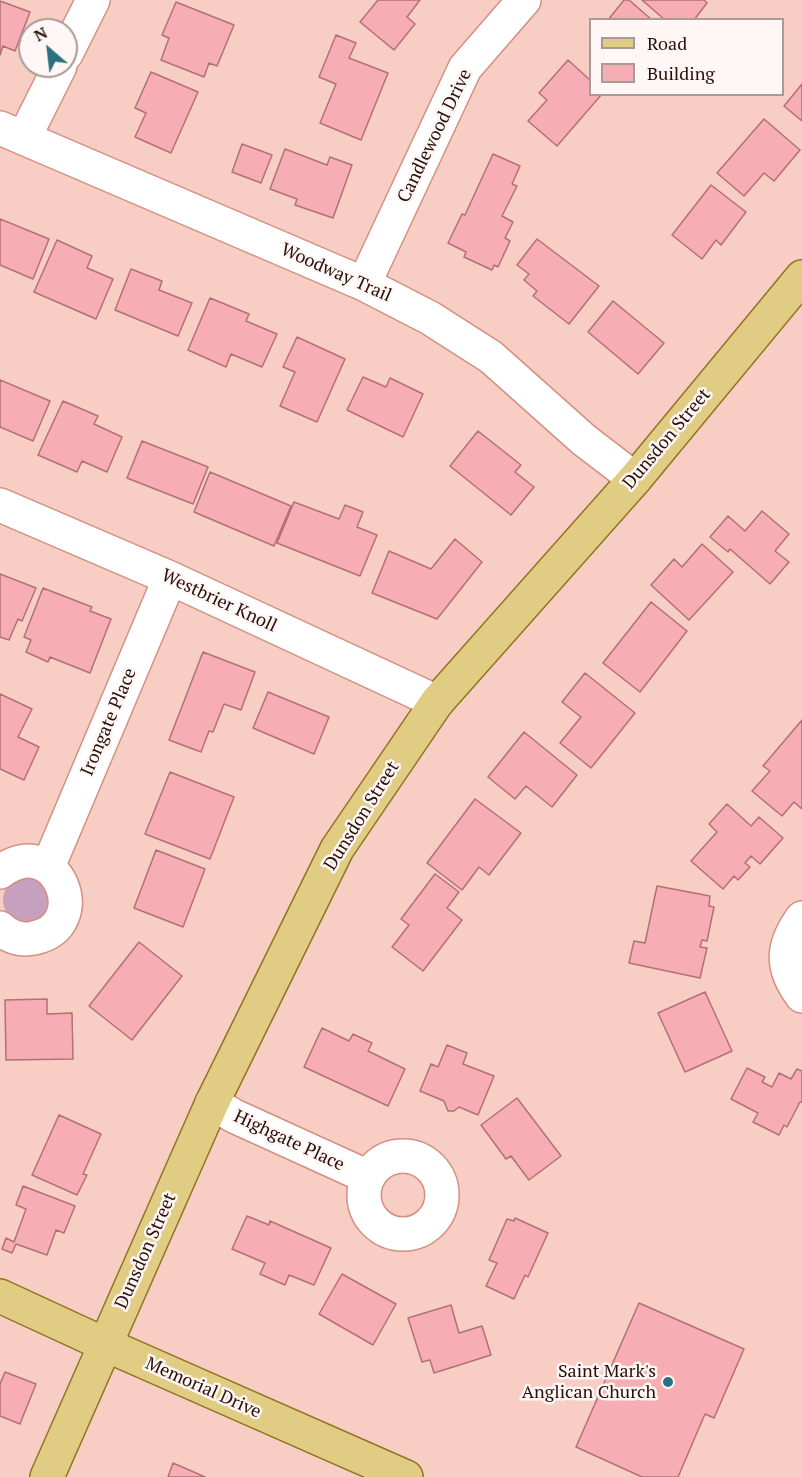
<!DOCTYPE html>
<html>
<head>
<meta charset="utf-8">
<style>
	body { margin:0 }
	#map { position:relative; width:802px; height:1477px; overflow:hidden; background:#f8cdc3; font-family:"PT Serif",serif }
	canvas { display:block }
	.legend { position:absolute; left:589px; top:18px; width:195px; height:78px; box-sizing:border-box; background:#fff7f5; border:2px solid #a99a97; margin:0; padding:8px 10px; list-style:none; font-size:18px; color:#270e09 }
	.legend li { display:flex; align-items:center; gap:12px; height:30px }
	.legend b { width:30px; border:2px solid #a99a97 }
	.north { position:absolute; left:18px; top:18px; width:60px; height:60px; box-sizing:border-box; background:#fff7f5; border:2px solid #a99a97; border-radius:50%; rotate:332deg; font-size:16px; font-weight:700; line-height:24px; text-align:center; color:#270e09 }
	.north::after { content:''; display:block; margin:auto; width:21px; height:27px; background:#2b717f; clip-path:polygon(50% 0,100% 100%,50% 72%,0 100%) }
</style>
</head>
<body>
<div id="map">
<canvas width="802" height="1477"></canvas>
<ul class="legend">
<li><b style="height:8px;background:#e0cc82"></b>Road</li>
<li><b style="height:16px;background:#f6adb4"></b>Building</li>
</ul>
<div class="north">N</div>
</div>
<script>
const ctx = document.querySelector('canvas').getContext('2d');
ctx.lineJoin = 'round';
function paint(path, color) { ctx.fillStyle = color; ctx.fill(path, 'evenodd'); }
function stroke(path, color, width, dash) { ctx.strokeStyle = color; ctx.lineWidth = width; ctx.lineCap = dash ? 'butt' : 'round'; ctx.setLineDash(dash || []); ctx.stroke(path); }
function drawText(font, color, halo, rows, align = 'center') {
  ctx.font = font + ' "PT Serif",serif'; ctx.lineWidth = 5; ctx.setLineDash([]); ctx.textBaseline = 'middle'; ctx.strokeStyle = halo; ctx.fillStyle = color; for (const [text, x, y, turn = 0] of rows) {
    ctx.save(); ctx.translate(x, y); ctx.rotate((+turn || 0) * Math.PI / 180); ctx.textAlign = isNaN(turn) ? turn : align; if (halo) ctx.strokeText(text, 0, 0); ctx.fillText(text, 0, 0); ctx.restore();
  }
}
const green = new Path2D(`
	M3 900a23 23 0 1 1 46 0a23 23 0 1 1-46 0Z`);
const building = new Path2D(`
	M378,0h42l-13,17 8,7 -21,26 -34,-28z
	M624,0h5l23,20h-44z
	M642,0h62l3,3 -13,17h-29z
	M0,1l30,11 -15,39 -12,-5 -3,9z
	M176,2l58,23 -17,41 -8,-3 -5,14 -43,-17 8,-22 -7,-3z
	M336,35l20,8 -7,15 39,15 -27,67 -41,-17 16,-39 -17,-7z
	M568,60l22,20v14h12l-45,52 -29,-25 19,-21 -8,-7z
	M151,72l47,20 -27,61 -36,-16 11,-24 -11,-5z
	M802,84v37l-18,-15z
	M764,119l36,31 -26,31 -10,-8 -20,23 -27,-23z
	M242,144l30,11 -11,28 -29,-11z
	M285,149l42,16 3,-8 22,8 -19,53 -38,-13 2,-6 -27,-10z
	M493,154l27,12 -8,18 5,2 -15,30 11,6 -8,16 5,3 -12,26 -4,-2 -2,5 -28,-13 2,-5 -18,-9 14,-29 3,1z
	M711,185l35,27 -25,33 -5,-5 -14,19 -30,-24z
	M0,219l49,20 -16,40 -33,-14z
	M537,239l62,47 -30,38 -36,-28 4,-5 -13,-11 5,-6 -12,-9z
	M57,240l35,16 -5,12 26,11 -17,40 -62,-27z
	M131,269l31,12 -3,9 33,13 -14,33 -63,-26z
	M210,298l39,16 -3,7 31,13 -15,33 -31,-13 -5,13 -38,-17z
	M613,301l51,42 -26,31 -50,-42z
	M297,337l48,22 -28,63 -37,-16 15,-34 -12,-5z
	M363,377l23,10 4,-9 33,16 -20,43 -56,-27z
	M0,380l50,21 -17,40 -33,-14z
	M63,401l35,15 -4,8 28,13 -15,35 -25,-11 -5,11 -39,-17z
	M478,431l43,34 -6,7 19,15 -23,28 -61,-49z
	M142,441l66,26 -15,37 -66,-26z
	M210,472l81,34 -17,40 -80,-34z
	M294,502l45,17 6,-14 18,7 -6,15 20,8 -17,41 -83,-33z
	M762,511l27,23 -14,17 14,11 -19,22 -40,-35 -2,3 -18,-15 18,-21 17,15z
	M455,539l27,23 -45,57 -65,-26 17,-42 42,18z
	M702,544l31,28 -44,48 -38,-35 23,-26 8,8z
	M0,574l36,14 -14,33 -4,-2 -9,21 -9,-3z
	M43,588l49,19 -2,4 21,8 -21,54 -40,-16 -2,5 -22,-10 5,-12 -7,-3z
	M651,602l36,29 -47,61 -37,-29z
	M203,652l52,20 -14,38 -17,-6 -11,28 -4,-1 -8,21 -32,-12z
	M585,673l50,40 -44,55 -31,-25 21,-26 -19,-15z
	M268,692l61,25 -15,37 -61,-26z
	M0,694l32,15 -14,28 21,10 -15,33 -24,-11z
	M802,720v89l-8,-7 -12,14 -30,-25 18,-20 -7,-5z
	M524,732l53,43 -25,32 -26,-21 -11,13 -27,-22z
	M170,772l64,25 -24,62 -65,-25z
	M475,799l46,34 -32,42 -10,-8 -17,23 -35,-27z
	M727,804l24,22 8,-9 24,21 -23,26 -9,-8 -6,7 5,4 -12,13 -4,-4 -11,13 -32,-28 26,-29 -8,-8z
	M156,850l49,19 -22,58 -49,-19z
	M435,874l24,18 -12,16 15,12 -39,51 -31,-24 17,-22 -8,-6z
	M657,886l53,10 -1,10 5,1 -7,34 -5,-1 -2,7 7,1 -7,30 -71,-15 5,-22 11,2z
	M139,942l43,34 -50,64 -43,-34z
	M705,992l27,59 -47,21 -27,-59z
	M47,999v15l25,-1 1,46 -67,1 -1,-60z
	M322,1028l27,13 4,-7 19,9 -4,8 37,18 -17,37 -84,-39z
	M447,1045l20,8 -4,11 31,12 -16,39 -19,-8 -5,4h-6l-4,-10 -24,-10 11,-27 7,3z
	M747,1068l18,9 -3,5 10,5 7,-14 12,6 6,-10 5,2v31h-2l-13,25 -3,-2 -5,10 -26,-13 5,-9 -27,-14z
	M517,1098l44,58 -32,24 -18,-24 -5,3 -25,-34z
	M59,1115l42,19 -18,40 4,1 -10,20 -45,-20z
	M23,1186l52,20 -11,27 -8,-3 -9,25 -31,-11 -4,9 -10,-4 4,-11 8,4 12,-33 -10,-4z
	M247,1216l22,9 1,-4 61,27 -17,37 -25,-10 -4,10 -25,-11 5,-11 -33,-14z
	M515,1218l33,15 -20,44 -3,-2 -11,24 -28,-13 11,-23 -8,-3 18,-41 7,2z
	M342,1274l54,30 -23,41 -54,-31z
	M639,1303l105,46 -30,69 -9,-4 -27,63h-36l-66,-30z
	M451,1305l8,28 23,-7 9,29 -57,18 -4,-13 -8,2 -14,-44z
	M5,1372l31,12 -16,40 -20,-8v-32z
	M173,1463l32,14h-37z`);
const minor = new Path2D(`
	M66,54l27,-54
	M0,128l364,156 66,34 61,39 93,83 51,39
	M24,138l36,-72
	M364,284l101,-216 59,-68
	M0,505l170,73 267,124
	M48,867l122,-289
	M0,872c57,-43 95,54 34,66 -13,3 -25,-1 -34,-10
	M802,918c-21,29 -21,50 0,78
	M212,1103l22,13 134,61
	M364 1195a39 39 0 1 1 78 0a39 39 0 1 1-78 0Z`);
const major = new Path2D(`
	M0,1296l104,48 302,133
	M47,1477l165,-374 125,-254 100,-147 198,-223 167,-202`);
const markers = [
	[668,1382,6,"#2b717f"]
];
const streetNames = [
	["Candlewood Drive",435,136,-64],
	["Woodway Trail",336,273,24],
	["Dunsdon Street",667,439,-50],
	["Westbrier Knoll",219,601,25],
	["Irongate Place",109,722,-67],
	["Dunsdon Street",362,816,-58],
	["Highgate Place",289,1141,25],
	["Dunsdon Street",146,1251,-66],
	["Memorial Drive",203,1388,24]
];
const poiNames = [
	["Saint Mark's",656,1372],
	["Anglican Church",656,1393]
];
paint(green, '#c79fbf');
paint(building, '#f6adb4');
stroke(building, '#b27077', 1.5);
stroke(minor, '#d39081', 36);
stroke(major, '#927322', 36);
stroke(minor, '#fff', 33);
stroke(major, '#e0cc82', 33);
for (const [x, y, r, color] of markers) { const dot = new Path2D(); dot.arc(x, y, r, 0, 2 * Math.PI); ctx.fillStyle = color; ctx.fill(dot); stroke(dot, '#fff7f5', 2); }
drawText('18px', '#270e09', '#fff7f5', streetNames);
drawText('18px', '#270e09', '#fff7f5', poiNames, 'right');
</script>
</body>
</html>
